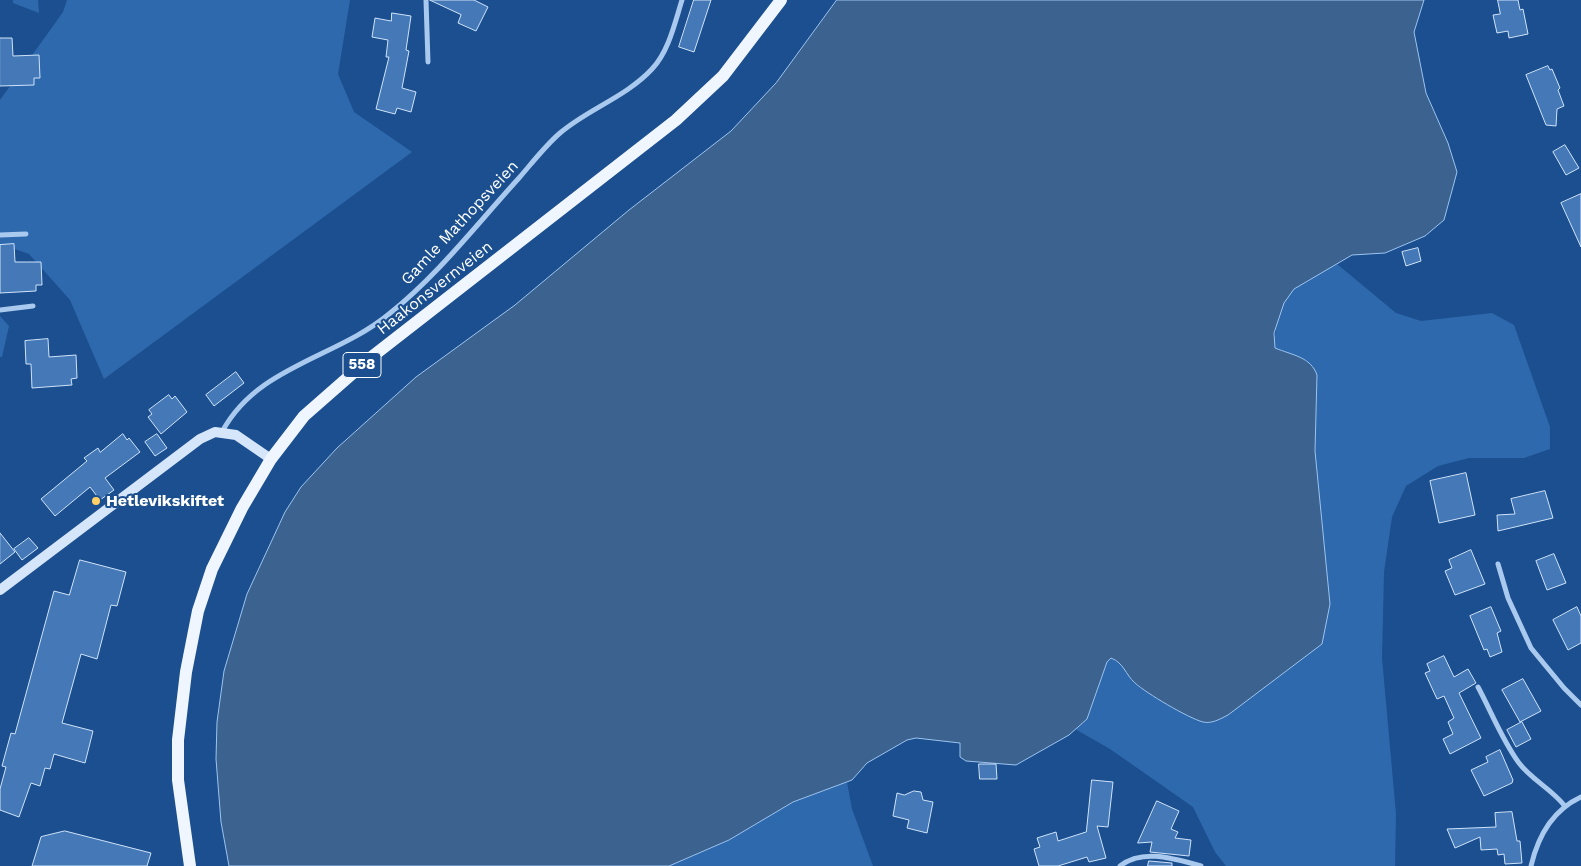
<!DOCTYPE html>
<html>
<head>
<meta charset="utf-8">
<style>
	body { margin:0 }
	canvas { display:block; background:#1b4f8f }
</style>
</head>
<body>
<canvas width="1581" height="866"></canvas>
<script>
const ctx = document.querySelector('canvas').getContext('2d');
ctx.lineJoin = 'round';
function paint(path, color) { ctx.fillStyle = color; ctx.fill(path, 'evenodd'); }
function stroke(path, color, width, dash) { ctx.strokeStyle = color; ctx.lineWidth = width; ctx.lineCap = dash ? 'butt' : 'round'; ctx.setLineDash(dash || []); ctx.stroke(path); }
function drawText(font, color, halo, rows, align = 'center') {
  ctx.font = font + ' "Work Sans",sans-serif'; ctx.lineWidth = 4; ctx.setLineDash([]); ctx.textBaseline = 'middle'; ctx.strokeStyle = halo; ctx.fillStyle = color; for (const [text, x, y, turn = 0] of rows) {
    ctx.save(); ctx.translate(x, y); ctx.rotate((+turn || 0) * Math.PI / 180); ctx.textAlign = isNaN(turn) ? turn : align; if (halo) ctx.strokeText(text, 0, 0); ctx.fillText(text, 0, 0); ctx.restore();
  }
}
const green = new Path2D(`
	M13,0h25l1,13 -26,-10z
	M67,0h283l-12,74 16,38 58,40 -308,227 -34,-79 -41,-46 -29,-10v-144l63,-88z
	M1337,264l59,49 25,8 71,-8 22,12 36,102v22l-26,9h-55l-31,8 -32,20 -14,31 -8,55 -2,86 14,156 -1,52h-169l-11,-14 -22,-45 -83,-58 -35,-20 12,-10 20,-57 4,-4 12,7 11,18 52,32 18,7 13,-1 98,-270 2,-76 -9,-14 -33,-13c-1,-18 4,-44 18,-58 11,-11 31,-18 44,-26z
	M0,316l9,10 -7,31h-2z
	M847,782l5,27 21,57h-204l60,-26 64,-38z`);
const water = new Path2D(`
	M837,0h587l-10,32 12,61 22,50 9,29 -13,48 -19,16 -40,17 -33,2 -58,34 -10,14 -10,30 1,15c17,7 36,9 42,27l-2,76 15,153 -8,40 -94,71c-8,4 -16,9 -25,7 -15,-4 -57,-29 -68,-39 -10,-9 -11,-20 -24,-25l-4,4 -20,57 -18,16 -53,30 -50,-4 -6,-4v-14l-44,-5 -9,2 -40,23 -15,17 -59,22 -64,38 -60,26h-440l-8,-44 -5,-63 1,-37 7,-51 23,-77 38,-82 16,-25 36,-39 79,-71 99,-72 114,-95 102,-79 45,-48z`);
const building = new Path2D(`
	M430,0h44l14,7 -12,24 -18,-8 3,-8z
	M694,0h17l-17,52 -15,-5z
	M1498,0h20l2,10 3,-1 5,25 -19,4 -1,-7 -11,2 -4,-18 7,-1z
	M392,13l19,3 -5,34 3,1 -7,37 14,4 -5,20 -14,-4 -2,6 -19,-5 13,-52h-3l2,-17 -16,-3 3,-19 16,3z
	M0,38h12l1,18 26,-1 1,23h-6v7l-34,1z
	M1548,66l2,4 2,-1 8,19 -2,2 6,16 -7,3 -1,17 -10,-1 -20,-50z
	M1565,145l14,23 -13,7 -13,-23z
	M1581,194v53l-20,-44z
	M14,244l1,18h26l1,23h-6v6l-36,2v-48z
	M1418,248l3,13 -15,5 -4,-14z
	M48,339l1,18 27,-2 1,23 -6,1 1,6 -40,3 -1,-24h-5l-1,-23z
	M236,372l8,11 -30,23 -8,-11z
	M169,395l3,4 3,-3 12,16 -26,22 -13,-17 4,-3 -3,-4z
	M123,434l4,6 2,-2 11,14 -35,26 9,12 -14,10 -10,-13 -35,29 -14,-17 46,-38 -3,-3 14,-10 2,4z
	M157,434l10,14 -12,8 -10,-14z
	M1466,473l9,42 -36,8 -9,-42z
	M1545,491l8,27 -55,13 -1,-16 18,-1 -4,-15z
	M0,533l15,19 -15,12z
	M29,538l9,10 -16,12 -8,-11z
	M1471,550l14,34 -30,11 -10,-24 7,-3 -3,-8z
	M1554,554l12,29 -19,7 -11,-29z
	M80,560l46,12 -9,34 -6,-1 -14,54 -16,-5 -19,69 31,8 -8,32 -31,-9 -4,15 -5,-1 -5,18 -9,-3 -12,34 -19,-7v-21l6,-22 -4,-1 9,-33 4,1 39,-143 15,4z
	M1491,607l10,24 -4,2 5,19 -12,5 -3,-8 -3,1 -14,-34z
	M1577,607l4,9v27l-13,7 -15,-30z
	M1444,656l10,21 14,-8 8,14 -17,10 22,45 -31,16 -7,-15 10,-5 -5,-12 6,-4 -10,-22 -7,3 -12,-26 5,-2 -3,-7z
	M1523,679l18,32 -21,11 -18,-32z
	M1522,722l9,17 -15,8 -9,-17z
	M1500,750l13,30 -1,3 -28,13 -13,-26 17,-8 -2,-5z
	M979,764h17l1,15h-17z
	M1092,780l21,2 -5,45 -11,-1 9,32 -17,4 -2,-5 -29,9h-19l-5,-17 6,-2 -3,-9 19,-6 2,9 28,-9z
	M914,791l7,1 2,8 10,2 -6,31 -20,-5 2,-8 -16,-4 4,-23 7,2z
	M1157,801l22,10 -8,18 7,3 -3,6 16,2 -2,16 -39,-4 2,-10 -14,1z
	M1512,812l5,29h3l2,22 -17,1 -1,-10 -6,1 -1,-6 -16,1 -1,-13 -25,11 -8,-19 49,-2 -1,-14z
	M65,831l86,22 -4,13h-115l9,-29z
	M1149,861l23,2v3h-24z`);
const street = new Path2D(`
	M426,0l2,62
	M0,235l26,-1
	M0,310l33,-4
	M222,432c35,-66 114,-74 167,-118 49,-39 88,-90 130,-136 13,-15 26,-32 41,-45 28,-24 66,-36 92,-64 17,-18 23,-47 30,-69
	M1498,564l10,34 23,50 33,40 17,17
	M1478,687c13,24 24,53 41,76 12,16 32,26 45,42
	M1120,866c23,-18 55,-7 81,0
	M1531,866c7,-30 22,-56 50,-69`);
const secondary = new Path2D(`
	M0,590l200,-151 15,-7 21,3 35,24`);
const primary = new Path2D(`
	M190,866l-12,-86v-40l8,-68 12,-61 14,-42 30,-61 29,-49 33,-43 65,-57 307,-239 47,-44 58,-76`);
const markers = [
	[96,501,5,"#ffd166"]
];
const shields = [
	[362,365,38]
];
const shieldNames = [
	["558",362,365]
];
const streetNames = [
	["Gamle Mathopsveien",460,223,-47],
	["Haakonsvernveien",435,288,-38]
];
const poiNames = [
	["Hetlevikskiftet",106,501]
];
paint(green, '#2e69ad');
paint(water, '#3c6290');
stroke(water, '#9cc4f0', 1);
paint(building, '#4478b7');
stroke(building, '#cfe3fa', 1);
stroke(street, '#a9c9ee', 5);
stroke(secondary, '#d6e6fa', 10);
stroke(primary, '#f0f6ff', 12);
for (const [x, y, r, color] of markers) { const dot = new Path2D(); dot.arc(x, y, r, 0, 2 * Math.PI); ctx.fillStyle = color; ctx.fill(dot); stroke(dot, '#1b4f8f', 2); }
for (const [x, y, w] of shields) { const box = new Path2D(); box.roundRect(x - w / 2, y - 12.5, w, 25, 4); ctx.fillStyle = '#1b4f8f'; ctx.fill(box); stroke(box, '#fff', 1); }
drawText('bold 15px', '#fff', null, shieldNames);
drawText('16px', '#fff', '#1b4f8f', streetNames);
drawText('bold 16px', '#fff', '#1b4f8f', poiNames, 'left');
</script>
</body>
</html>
